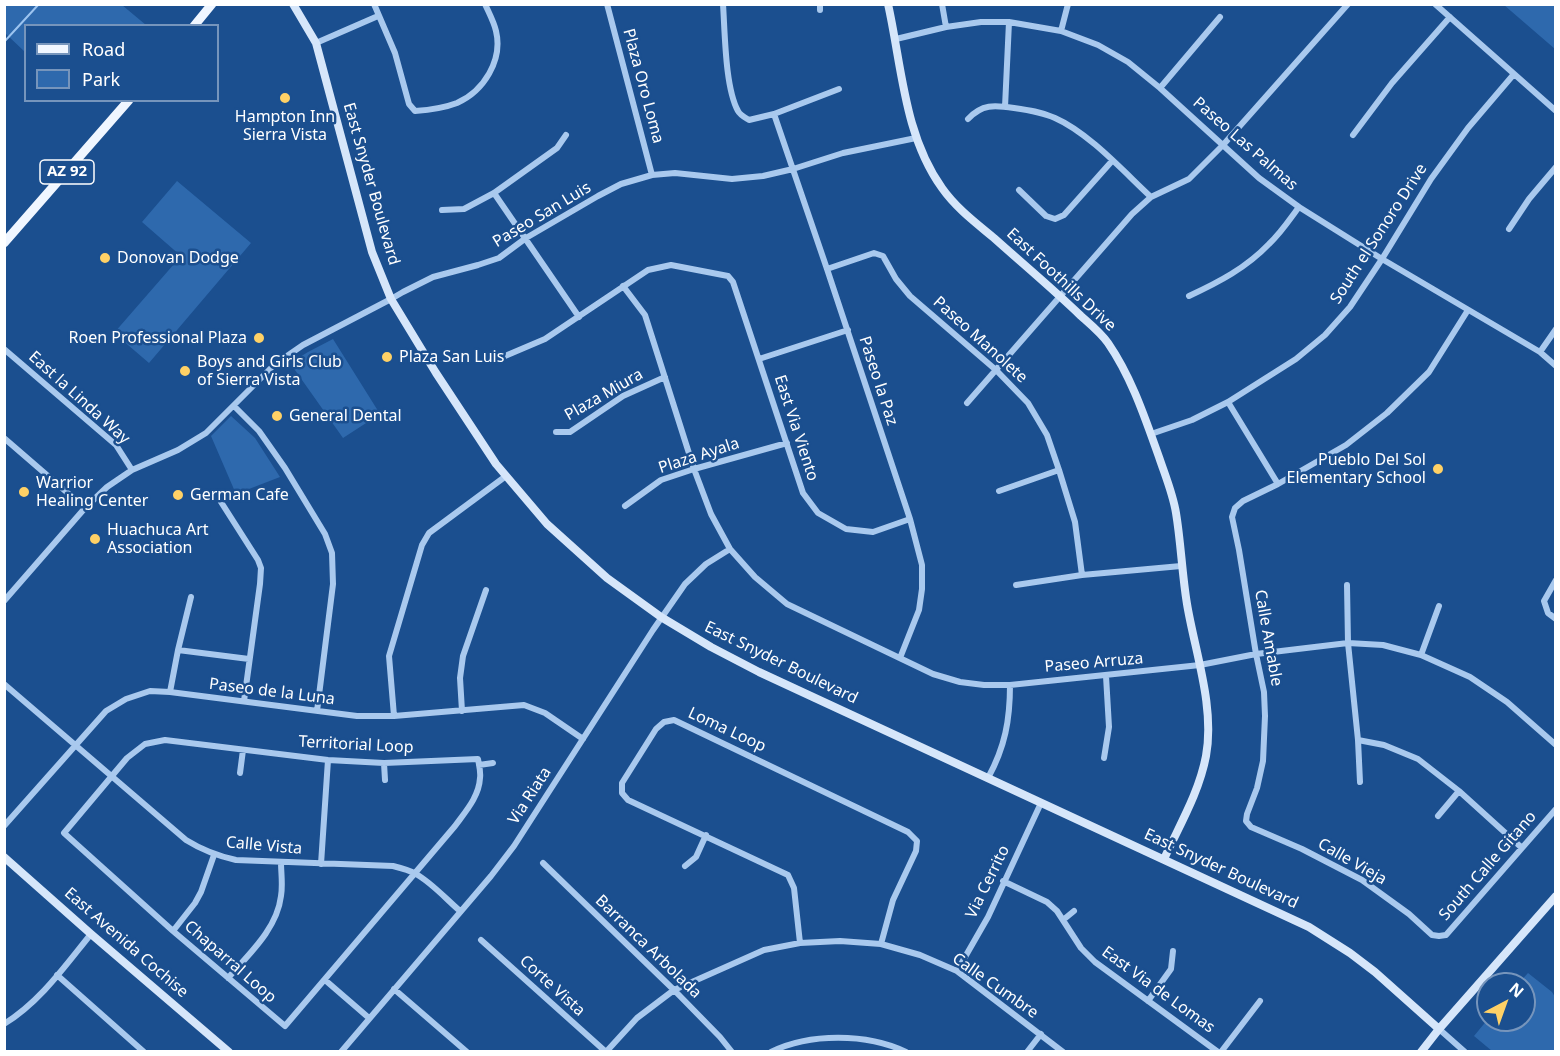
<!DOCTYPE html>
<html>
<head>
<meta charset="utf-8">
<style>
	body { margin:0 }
	#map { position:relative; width:1560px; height:1056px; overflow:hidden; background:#1b4f8f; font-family:"Noto Sans",sans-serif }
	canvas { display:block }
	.frame { position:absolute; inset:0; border:6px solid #fff; pointer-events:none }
	.legend { position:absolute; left:24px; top:24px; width:195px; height:78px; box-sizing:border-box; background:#1b4f8f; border:2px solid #7695bc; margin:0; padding:8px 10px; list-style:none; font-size:18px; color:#fff }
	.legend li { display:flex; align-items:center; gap:12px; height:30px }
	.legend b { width:30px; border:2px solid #7695bc }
	.north { position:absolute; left:1476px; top:972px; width:60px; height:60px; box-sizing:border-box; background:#1b4f8f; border:2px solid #7695bc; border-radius:50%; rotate:41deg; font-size:16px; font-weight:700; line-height:24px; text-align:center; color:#fff }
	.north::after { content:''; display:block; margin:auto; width:21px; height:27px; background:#ffd166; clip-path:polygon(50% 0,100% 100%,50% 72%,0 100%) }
</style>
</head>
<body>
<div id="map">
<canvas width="1560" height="1056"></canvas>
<div class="frame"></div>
<ul class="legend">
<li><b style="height:8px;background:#f0f6ff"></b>Road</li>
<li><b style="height:16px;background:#2e69ad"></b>Park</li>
</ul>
<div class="north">N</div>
</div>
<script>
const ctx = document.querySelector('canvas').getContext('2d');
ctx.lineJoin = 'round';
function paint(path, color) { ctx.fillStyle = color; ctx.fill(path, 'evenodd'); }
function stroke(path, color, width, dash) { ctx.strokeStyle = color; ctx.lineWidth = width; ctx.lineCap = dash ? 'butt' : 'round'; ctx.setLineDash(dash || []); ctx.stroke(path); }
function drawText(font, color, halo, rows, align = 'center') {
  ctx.font = font + ' "Noto Sans",sans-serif'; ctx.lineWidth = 5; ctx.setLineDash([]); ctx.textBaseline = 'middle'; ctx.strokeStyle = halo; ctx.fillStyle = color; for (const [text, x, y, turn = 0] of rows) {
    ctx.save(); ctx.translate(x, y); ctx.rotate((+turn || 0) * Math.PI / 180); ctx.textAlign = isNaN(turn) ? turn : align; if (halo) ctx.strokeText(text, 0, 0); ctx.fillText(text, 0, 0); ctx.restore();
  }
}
const green = new Path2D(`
	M5,4l117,1 24,20 -120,1 -1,26 -20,-19z
	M1504,5h51v44z
	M177,181l74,62 -102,120 -35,-30 67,-77 -39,-34z
	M333,339l47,75 -37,24 -53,-75 18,-11z
	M231,416l24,22 25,39 -44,17 -25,-58z
	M1528,973l24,19 3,5v54h-63l-18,-15 14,-17 36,1v-36h-6z`);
const stream = new Path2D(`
	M4,42l35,-38`);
const street = new Path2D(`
	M374,4l21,49 14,51 6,7c14,-1 29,-3 42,-8 27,-12 46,-43 39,-72 -2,-9 -7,-18 -11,-27
	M607,4l45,171
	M723,4c2,29 2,83 15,107 2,4 6,6 11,9l25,-6 65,-25
	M942,4l4,23
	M1435,4l121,107
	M820,10v-6
	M1061,31l7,-27
	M896,39l50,-12 35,-5h28l52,9 37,14 30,17 32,26 99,90 40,29 83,52 158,93 16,14
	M316,43l62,-27
	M1160,88l60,-71
	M1005,107l4,-85
	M774,114l53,155 83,250 12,46v24l-3,21 -19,48
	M968,119c14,-15 26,-14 46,-11 14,2 28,4 41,10 34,15 69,54 96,79
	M1353,135l39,-52 58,-66
	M1019,190l27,26 9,3 9,-4 48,-54
	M494,193l85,124
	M442,210l22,-1 30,-16 63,-45 9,-13
	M1509,229l20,-30 27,-32
	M827,269l47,-16 9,3 13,23 14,17 86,74 32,33 19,32 12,35 16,52 7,53
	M623,286l22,29 49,154 17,45 19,35 25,28 32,27 146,70 27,8 24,3h26l190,-20 56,-11 92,-11 35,2 38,10 49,22 37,25 49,43
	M1189,296c30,-14 57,-28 80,-52 12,-11 21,-25 30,-37
	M1468,310l-39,62 -42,41 -41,32 -68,39 -35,17 -8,7 -3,9 7,33 17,104 8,38 1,24 -2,45 -6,27 -10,26 -1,7 5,6 51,22 60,31 47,34 23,21 7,1 7,-1 110,-126
	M4,349l112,96 16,25
	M1540,352l16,-23
	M505,356l40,-17 103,-69 23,-5 57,11 5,6 70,211 15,20 28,16 27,3 37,-13
	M759,359l89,-29
	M1228,402l50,82
	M967,403l165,-189 19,-17 38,-18 34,-34 125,-141
	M234,406l25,25 26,37 40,66 7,19 1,31 -16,127
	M556,432h14l53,-36 42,-19
	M1151,434l41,-14 36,-18 68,-43 29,-24 25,-28 32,-48 49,-80 37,-51 46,-54
	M4,438l81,70
	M999,491l60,-21
	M221,502l37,58 3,8 -1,16 -16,117
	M625,506l36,-26 33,-11 93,-26
	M1556,580l-12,21 4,12 8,6
	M1016,585l66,-10 99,-9
	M1347,585l1,58 10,97 2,42
	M4,601l81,-93 22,-21 25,-17 46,-20 28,-17 68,-68 29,-20 88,-46 12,-7 30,-15 45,-12 21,-7 27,-20 72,-42 23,-12 31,-9 23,-2 57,6 31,-3 30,-7 50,-16 73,-15
	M178,650l71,9
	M1421,655l18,-49
	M4,684l182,156c16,10 32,16 50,20l157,6c8,2 16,4 23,8 16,9 30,25 44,37
	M170,692l8,-42 13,-53
	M462,711l-2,-33 3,-22 23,-66
	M394,716l-5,-60 33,-111 7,-12 77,-57
	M165,740l163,20 56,3 94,-4c1,6 3,13 2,19 -1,19 -15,34 -25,48l-170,200 -112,-95 -109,-98 63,-75 18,-14z
	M1358,740l26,5 34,14 41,32 63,57
	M1104,758l5,-31 -3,-51
	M384,763l1,17
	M479,765l14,-2
	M240,773l3,-23
	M988,778c17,-31 22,-58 22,-93
	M1438,816l21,-25
	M4,826l102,-115 20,-12 24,-8 20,1 187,24h37l130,-11 21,8 38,26
	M543,863l131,127 46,47 12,15
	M321,864l7,-104
	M685,866l11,-9 10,-22
	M1003,881l44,21 10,9 24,37 14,14 123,90
	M1063,920l11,-9
	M173,931l22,-28 6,-11 13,-37
	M481,940l125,112
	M800,943l-6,-55 -6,-13 -160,-75 -6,-7v-10l34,-54 8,-7 10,-2 234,112 9,9 -1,10 -23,49 -12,44
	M957,971l31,-54 53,-114
	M57,975l87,77
	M228,978c21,-24 49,-49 53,-82 2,-11 0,-23 0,-34
	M325,980l44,38
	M394,989l73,63
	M1148,1001l23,-32 2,-18
	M4,1024c36,-22 61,-58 87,-90
	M1439,1029l26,23
	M341,1052l150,-176 23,-30 139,-216 32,-46 21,-20 24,-15
	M606,1052l31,-34 37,-28 90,-40 36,-7 40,-2 41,3 39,11 37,16 106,81
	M771,1052c38,-19 96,-19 135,0
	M1027,1052l14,-18
	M1221,1052l39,-51`);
const secondary = new Path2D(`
	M293,4l23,39 56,209 19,47 45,74 60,91 51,60 60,54 54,39 50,30 48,25 550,255 41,26 25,19 64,57
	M888,4c14,63 16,131 54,184 14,20 34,35 52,50 29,26 59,51 87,78 9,8 20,17 27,27 24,35 37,75 51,114 6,18 14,37 17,56 5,30 6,61 11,91 8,48 28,103 19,152 -7,37 -27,70 -42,103
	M4,857l87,77 138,118
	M1421,1052l18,-23 117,-133`);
const primary = new Path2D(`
	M194,26l18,-22
	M4,243l125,-143`);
const markers = [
	[285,98,6,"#ffd166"],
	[105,258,6,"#ffd166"],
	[259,338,6,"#ffd166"],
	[387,357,6,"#ffd166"],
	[185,371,6,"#ffd166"],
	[277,416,6,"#ffd166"],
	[1438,469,6,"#ffd166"],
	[24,492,6,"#ffd166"],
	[178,495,6,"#ffd166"],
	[95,539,6,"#ffd166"]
];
const shields = [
	[67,172,54]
];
const shieldNames = [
	["AZ 92",67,172]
];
const streetNames = [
	["Plaza Oro Loma",643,86,75],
	["Paseo Las Palmas",1245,144,41],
	["East Snyder Boulevard",371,184,74],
	["Paseo San Luis",542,215,-31],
	["South el Sonoro Drive",1379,234,-57],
	["East Foothills Drive",1061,280,43],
	["Paseo Manolete",980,340,42],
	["Paseo la Paz",878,381,72],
	["Plaza Miura",604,395,-30],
	["East la Linda Way",79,398,42],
	["East Via Viento",796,428,72],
	["Plaza Ayala",699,456,-18],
	["Calle Amable",1268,638,80],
	["East Snyder Boulevard",781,663,26],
	["Paseo Arruza",1094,663,-5],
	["Paseo de la Luna",272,692,7],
	["Loma Loop",727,730,25],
	["Territorial Loop",356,745,3],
	["Via Riata",530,796,-57],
	["Calle Vista",264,846,5],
	["Calle Vieja",1352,862,30],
	["South Calle Gitano",1488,866,-49],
	["East Snyder Boulevard",1221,869,25],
	["Via Cerrito",988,882,-64],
	["East Avenida Cochise",126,943,41],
	["Barranca Arbolada",648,947,44],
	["Chaparral Loop",230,962,41],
	["Corte Vista",552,986,42],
	["Calle Cumbre",995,986,35],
	["East Via de Lomas",1158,990,36]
];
const poiNames = [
	["Hampton Inn",285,117,"center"],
	["Sierra Vista",285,135,"center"],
	["Donovan Dodge",117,258],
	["Roen Professional Plaza",247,338,"right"],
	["Plaza San Luis",399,357],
	["Boys and Girls Club",197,362],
	["of Sierra Vista",197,380],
	["General Dental",289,416],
	["Pueblo Del Sol",1426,460,"right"],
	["Elementary School",1426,478,"right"],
	["Warrior",36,483],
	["Healing Center",36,501],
	["German Cafe",190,495],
	["Huachuca Art",107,530],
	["Association",107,548]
];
paint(green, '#2e69ad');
stroke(stream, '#9cc4f0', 2);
stroke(street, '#a9c9ee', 6);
stroke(secondary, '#d6e6fa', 8);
stroke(primary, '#f0f6ff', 9);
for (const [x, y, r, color] of markers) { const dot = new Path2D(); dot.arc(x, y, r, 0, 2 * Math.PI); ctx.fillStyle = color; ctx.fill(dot); stroke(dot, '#1b4f8f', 2); }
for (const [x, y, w] of shields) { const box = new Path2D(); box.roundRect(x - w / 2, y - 12, w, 24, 4.5); ctx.fillStyle = '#1b4f8f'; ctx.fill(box); stroke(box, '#fff', 1.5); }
drawText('bold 15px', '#fff', null, shieldNames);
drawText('16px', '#fff', '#1b4f8f', streetNames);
drawText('16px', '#fff', '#1b4f8f', poiNames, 'left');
</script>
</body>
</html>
